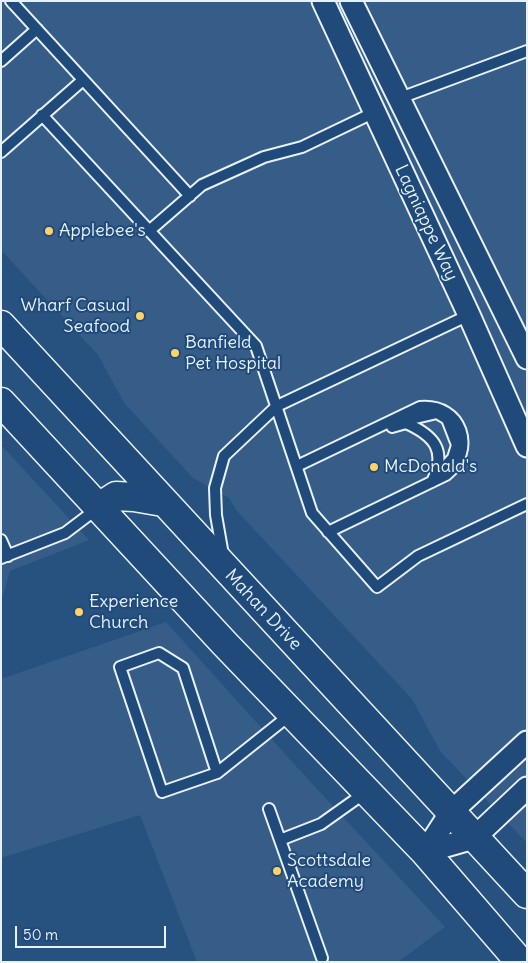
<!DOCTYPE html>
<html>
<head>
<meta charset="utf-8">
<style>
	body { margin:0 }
	#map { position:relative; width:528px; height:963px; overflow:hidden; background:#27517f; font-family:Delius,sans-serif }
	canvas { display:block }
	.frame { position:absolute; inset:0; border:2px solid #e8f1f8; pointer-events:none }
	.scale { position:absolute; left:15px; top:926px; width:151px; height:22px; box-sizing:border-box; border:2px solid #e8f1f8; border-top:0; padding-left:6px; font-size:15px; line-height:18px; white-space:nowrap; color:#e8f1f8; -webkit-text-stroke:4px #1f4a7a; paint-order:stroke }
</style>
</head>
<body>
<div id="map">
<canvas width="528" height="963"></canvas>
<div class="frame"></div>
<div class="scale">50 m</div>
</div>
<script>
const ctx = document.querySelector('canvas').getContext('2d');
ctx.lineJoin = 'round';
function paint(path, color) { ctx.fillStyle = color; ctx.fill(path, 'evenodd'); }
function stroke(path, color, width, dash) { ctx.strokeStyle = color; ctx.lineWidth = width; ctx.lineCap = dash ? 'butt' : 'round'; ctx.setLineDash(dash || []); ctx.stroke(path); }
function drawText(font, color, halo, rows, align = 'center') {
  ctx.font = font + ' Delius,sans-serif'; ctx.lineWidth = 4; ctx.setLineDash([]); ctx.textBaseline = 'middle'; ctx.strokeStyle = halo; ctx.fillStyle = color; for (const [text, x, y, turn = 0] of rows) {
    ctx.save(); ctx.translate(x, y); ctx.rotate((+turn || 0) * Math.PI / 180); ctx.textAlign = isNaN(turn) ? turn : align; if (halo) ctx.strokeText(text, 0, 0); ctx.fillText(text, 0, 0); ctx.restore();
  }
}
const built = new Path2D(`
	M1,1h526v842l-87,-92 -28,-52 -175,-188 -8,-13 -36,-20 -68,-74 -27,-49 -97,-105z
	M1,445l88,95 -79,31 -9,31z
	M166,622l129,143 150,162 -47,35h-201l-57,-147 -139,43v-179z`);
const service = new Path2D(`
	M11,1l179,195
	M1,61l36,-32
	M400,98l127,-47
	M42,115l214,231 56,167 65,74 41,-31 109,-52
	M1,152l82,-72
	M149,231l53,-46 62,-28 38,-10 73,-35
	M407,420l30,-7 10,6 10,26 -4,13 -16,17
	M392,427l14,-4c29,13 41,28 26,59
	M297,466l123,-59c42,-4 57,43 26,68l-118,57
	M1,540l7,16
	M223,555l-7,-40 -1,-27 9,-32 53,-50 192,-91
	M1,558l64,-25 33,-25
	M217,773l-34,-105 -24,-15 -39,14 42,125 55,-19 74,-59
	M269,809l53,149
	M280,840l41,-16 45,-32`);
const minor = new Path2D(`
	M323,1l146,314 58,131
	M351,1l176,357
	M425,852l26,-40 76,-70
	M425,852l49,-14 53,-50`);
const primary = new Path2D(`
	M1,325l526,569
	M1,402l224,242 200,208 95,110
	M99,507l17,-11 18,1 29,5`);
const markers = [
	[49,231,5,"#ffd166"],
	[140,316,5,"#ffd166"],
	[175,353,5,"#ffd166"],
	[374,467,5,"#ffd166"],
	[79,612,5,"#ffd166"],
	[277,871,5,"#ffd166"]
];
const streetNames = [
	["Lagniappe Way",426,223,65],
	["Mahan Drive",263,610,47]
];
const poiNames = [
	["Applebee's",59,231],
	["Wharf Casual",130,306,"right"],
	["Seafood",130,327,"right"],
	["Banfield",185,343],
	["Pet Hospital",185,364],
	["McDonald's",384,467],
	["Experience",89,602],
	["Church",89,623],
	["Scottsdale",287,861],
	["Academy",287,882]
];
paint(built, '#355d88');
stroke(service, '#e8f1f8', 14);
stroke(minor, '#e8f1f8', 25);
stroke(primary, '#e8f1f8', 31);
stroke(service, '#1f4a7a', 10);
stroke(minor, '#1f4a7a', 21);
stroke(primary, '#1f4a7a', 28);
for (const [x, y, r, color] of markers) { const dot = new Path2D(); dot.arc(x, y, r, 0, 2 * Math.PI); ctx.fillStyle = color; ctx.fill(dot); stroke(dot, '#1f4a7a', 2); }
drawText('18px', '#e8f1f8', '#1f4a7a', streetNames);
drawText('18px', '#e8f1f8', '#1f4a7a', poiNames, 'left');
</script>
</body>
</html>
